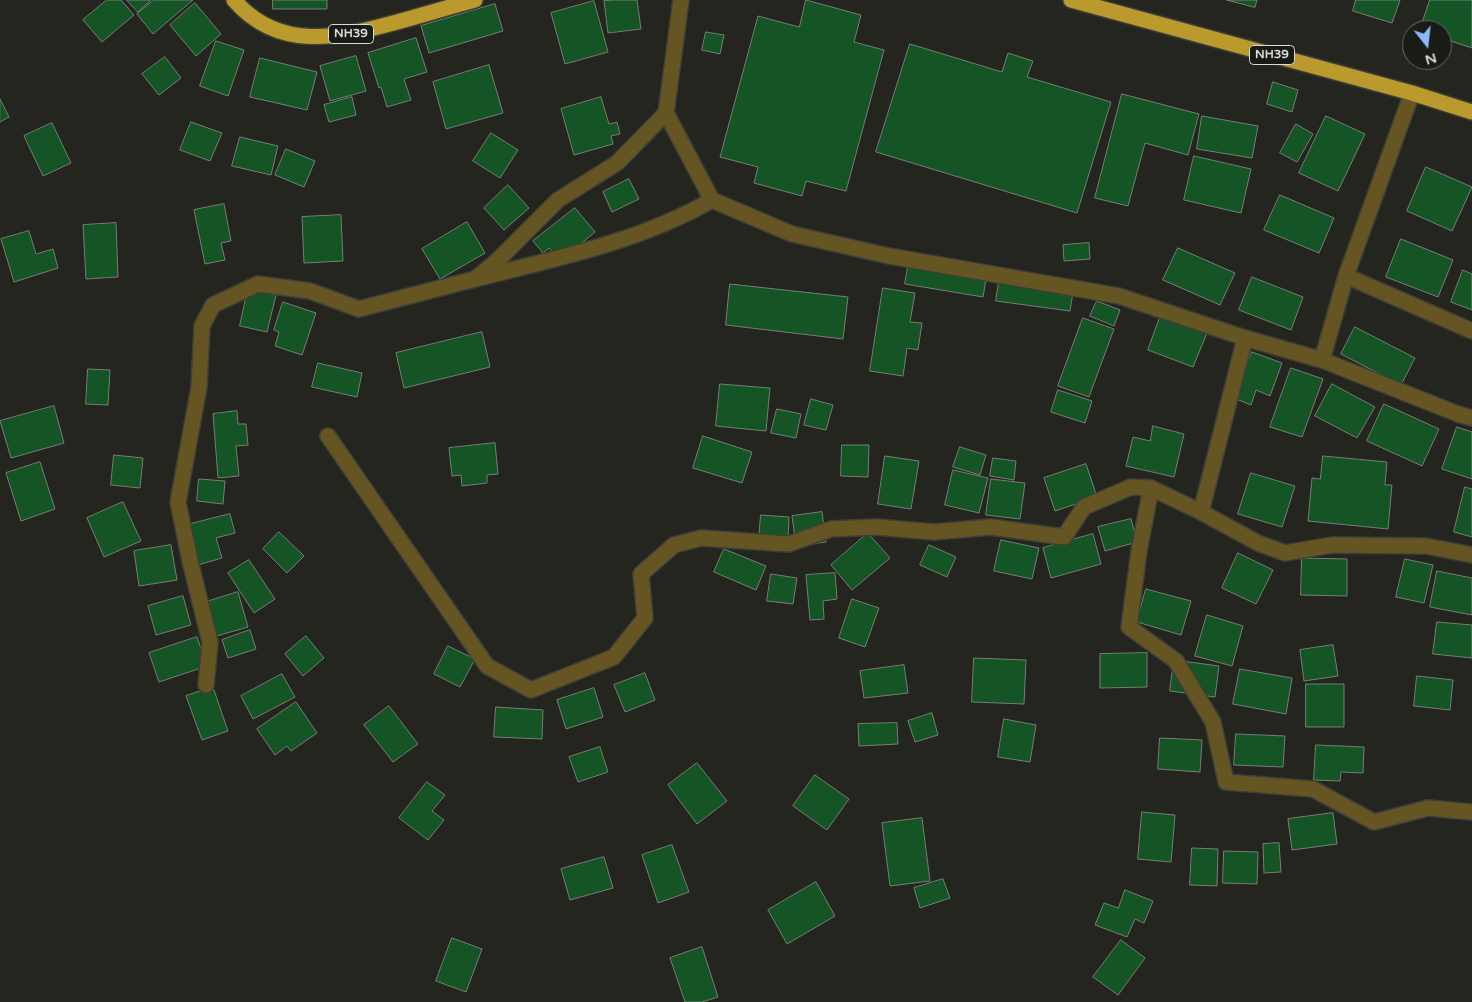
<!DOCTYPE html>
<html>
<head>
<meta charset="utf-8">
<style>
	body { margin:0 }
	#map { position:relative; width:1472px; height:1002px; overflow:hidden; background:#23251e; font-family:"Varela Round",sans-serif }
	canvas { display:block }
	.north { position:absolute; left:1402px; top:20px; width:50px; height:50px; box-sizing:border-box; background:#191b15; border:1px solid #676863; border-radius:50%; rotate:164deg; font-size:14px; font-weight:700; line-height:20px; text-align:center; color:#dbdcd8 }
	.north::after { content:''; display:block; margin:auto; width:18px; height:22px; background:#8eb8fd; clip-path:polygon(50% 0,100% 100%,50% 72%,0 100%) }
</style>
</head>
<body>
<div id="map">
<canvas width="1472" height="1002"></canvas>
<div class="north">N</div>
</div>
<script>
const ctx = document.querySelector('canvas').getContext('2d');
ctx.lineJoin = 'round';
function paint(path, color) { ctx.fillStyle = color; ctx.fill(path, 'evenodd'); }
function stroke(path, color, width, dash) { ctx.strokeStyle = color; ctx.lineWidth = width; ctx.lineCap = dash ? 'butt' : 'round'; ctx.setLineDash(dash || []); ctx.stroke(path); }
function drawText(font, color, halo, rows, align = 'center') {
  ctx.font = font + ' "Varela Round",sans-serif'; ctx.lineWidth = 4.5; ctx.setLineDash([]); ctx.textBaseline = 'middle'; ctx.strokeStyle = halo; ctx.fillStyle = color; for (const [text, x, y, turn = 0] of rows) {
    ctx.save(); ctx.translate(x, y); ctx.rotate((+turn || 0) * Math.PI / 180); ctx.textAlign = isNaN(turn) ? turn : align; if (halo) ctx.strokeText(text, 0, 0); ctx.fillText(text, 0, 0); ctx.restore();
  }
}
const building = new Path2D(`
	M107,0h14l13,15 -32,27 -19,-22z
	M127,0h24l-13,12z
	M154,0h39l-40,34 -16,-20z
	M273,0h54v9h-54z
	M614,0h23l4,29 -33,4 -4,-32z
	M806,0l55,15 -7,27 30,8 -38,141 -40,-10 -4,15 -48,-13 4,-16 -38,-10 38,-141 41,11z
	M1227,0h30l-2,7z
	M1356,0h44l-8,23 -39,-12z
	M1430,0h42v48l-30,-10v-8h-22z
	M594,1l14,51 -43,12 -14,-51z
	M195,3l26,31 -25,22 -26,-31z
	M495,4l8,27 -74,22 -8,-27z
	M706,32l18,3 -4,19 -18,-4z
	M416,38l11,34 -23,7 7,21 -24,7 -6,-20 -2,1 -11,-35z
	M216,41l28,9 -16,46 -28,-10z
	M910,44l92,28 6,-19 25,8 -6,16 84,25 -34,111 -201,-61z
	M356,56l10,35 -36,10 -10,-35z
	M165,57l16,21 -22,17 -17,-21z
	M260,58l57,14 -10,38 -57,-13z
	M489,65l14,48 -57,16 -13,-47z
	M1273,82l25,8 -6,22 -25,-8z
	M1122,94l77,20 -11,41 -43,-12 -17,63 -33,-8z
	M352,97l4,18 -27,7 -5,-17z
	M601,97l8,27 8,-2 3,12 -9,2 2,8 -39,11 -13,-46z
	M0,99l9,18 -9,5z
	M1202,116l56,10 -6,32 -55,-9z
	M1326,116l39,18 -27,57 -39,-18z
	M191,122l31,11 -12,28 -30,-11z
	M52,123l19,40 -28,13 -19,-40z
	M1296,124l17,10 -16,28 -17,-9z
	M491,133l27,17 -18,28 -27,-17z
	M240,137l38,9 -7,29 -39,-9z
	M286,149l29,12 -11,26 -29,-12z
	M1194,156l57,13 -10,44 -57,-13z
	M1426,167l46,20 -20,44 -45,-20z
	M629,179l10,20 -27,13 -9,-20z
	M508,185l21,23 -25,22 -20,-22z
	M1280,195l54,23 -15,35 -55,-23z
	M224,204l7,37 -10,2 4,17 -20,4 -11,-54z
	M575,208l20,24 -35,29 -11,-13 -6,5 -10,-12z
	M341,215l2,46 -39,2 -2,-46z
	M467,222l18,31 -45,26 -18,-30z
	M116,223l2,54 -32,2 -3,-54z
	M29,231l7,23 17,-5 5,19 -44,14 -13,-43z
	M1401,239l52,21 -15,37 -52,-20z
	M1089,243l1,16 -26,2 -1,-16z
	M1178,248l57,25 -15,32 -57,-25z
	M910,255l78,12 -5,30 -78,-13z
	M1001,269l74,11 -5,31 -74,-10z
	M1463,270l9,4v36l-21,-8z
	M1252,277l51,20 -12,33 -52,-20z
	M730,284l118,13 -5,42 -117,-14z
	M883,288l32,5 -5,29 12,1 -4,27 -11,-2 -4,28 -33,-5z
	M248,289l28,6 -9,37 -27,-6z
	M1097,301l23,9 -6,16 -24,-10z
	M283,302l33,11 -14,42 -27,-9 4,-14 -5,-2z
	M1161,315l46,18 -14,34 -45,-17z
	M1083,318l31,11 -25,68 -31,-11z
	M1355,327l60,31 -14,27 -60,-31z
	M482,332l8,35 -86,21 -8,-35z
	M1252,352l30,11 -12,33 -14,-6 -5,15 -17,-7z
	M318,363l44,10 -5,24 -45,-10z
	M1291,368l32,11 -21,58 -32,-10z
	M88,369l22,1 -2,35 -22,-1z
	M720,384l50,4 -4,43 -50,-5z
	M1332,384l43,23 -18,31 -42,-22z
	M1058,390l34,11 -7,22 -34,-11z
	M811,399l22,6 -7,25 -22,-5z
	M1384,404l55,25 -17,37 -55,-25z
	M54,406l10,37 -53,15 -11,-37z
	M777,409l24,5 -5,24 -25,-5z
	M237,411l1,13h8l2,21 -12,1 3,30 -21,2 -5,-64z
	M1153,426l31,8 -10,43 -48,-11 7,-29 17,4z
	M1457,427l15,5v47l-30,-10z
	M703,436l49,16 -10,31 -49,-15z
	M495,443l3,31 -11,1v8l-25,3 -1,-11 -9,1 -3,-28z
	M842,445h27l-1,32 -27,-1z
	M960,447l26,8 -6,20 -27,-8z
	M114,455l29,3 -3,30 -29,-3z
	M885,456l34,5 -8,48 -33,-5z
	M1323,456l64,6 -2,23h7l-4,44 -80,-8 4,-43 8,1z
	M993,458l23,3 -2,19 -24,-4z
	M40,462l15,47 -34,12 -15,-48z
	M1086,464l11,33 -42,14 -11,-33z
	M953,470l35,8 -9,35 -34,-8z
	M1251,473l44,13 -13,41 -44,-13z
	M199,479l26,2 -2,23 -26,-3z
	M991,479l34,4 -5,36 -34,-4z
	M1465,487l7,2v48l-18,-5z
	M123,502l18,39 -37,16 -17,-39z
	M822,512l4,30 -30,4 -4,-30z
	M230,514l5,19 -19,5 6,20 -24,7 -11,-40z
	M761,515l28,2 -1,24 -29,-2z
	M1131,519l6,23 -32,9 -7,-24z
	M279,532l25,24 -17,17 -24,-24z
	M868,533l22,25 -38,32 -21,-25z
	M1093,534l8,30 -50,14 -8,-30z
	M1001,540l38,8 -7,31 -38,-8z
	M171,545l6,35 -38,6 -5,-35z
	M929,545l27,12 -9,20 -27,-12z
	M724,549l42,17 -10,24 -42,-18z
	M1238,553l35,17 -17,34 -34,-16z
	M1302,558l45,1v37l-46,-1z
	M1405,559l28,6 -9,38 -28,-6z
	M249,560l26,39 -21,14 -26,-40z
	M1437,571l35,7v37l-42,-8z
	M835,573l2,26 -14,2 1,18 -14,1 -4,-45z
	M771,574l26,4 -4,26 -26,-3z
	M1146,589l45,12 -10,34 -44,-13z
	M238,592l10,35 -35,10 -10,-34z
	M183,596l8,29 -35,10 -8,-29z
	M852,599l27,9 -14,39 -26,-9z
	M1207,615l36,11 -11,40 -37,-10z
	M1437,622l35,3v33l-39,-4z
	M250,630l6,19 -28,9 -6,-18z
	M306,636l18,22 -21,18 -18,-22z
	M197,637l10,29 -48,16 -10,-29z
	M1333,645l5,31 -34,5 -4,-31z
	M448,646l27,13 -15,28 -26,-13z
	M1147,653v34l-47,1v-34z
	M974,658l52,2 -2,44 -52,-2z
	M1174,660l45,6 -4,31 -45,-6z
	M904,665l4,28 -44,5 -4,-27z
	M1240,669l52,9 -6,36 -53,-10z
	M645,673l10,27 -30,12 -11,-27z
	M282,674l13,23 -42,22 -12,-23z
	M1417,676l36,4 -3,30 -36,-4z
	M1306,684h38v43h-38z
	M213,687l15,44 -26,9 -16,-44z
	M594,688l9,29 -37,12 -9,-29z
	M296,702l21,31 -26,18 -4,-5 -12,9 -18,-26z
	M389,706l29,38 -25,18 -29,-37z
	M496,707l47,3 -1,29 -48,-2z
	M932,713l6,22 -23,7 -7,-21z
	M1004,719l32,6 -6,37 -32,-5z
	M897,723l1,21 -39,2 -1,-22z
	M1236,734l49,2 -2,31 -49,-2z
	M1160,738l42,2 -2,32 -42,-3z
	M1316,745l48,2 -1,26 -22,-1 -1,9 -26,-1z
	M600,747l8,25 -30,10 -9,-25z
	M697,763l30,38 -30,23 -29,-39z
	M815,775l34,24 -22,31 -34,-24z
	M427,782l18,13 -13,16 12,9 -16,20 -29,-22z
	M1142,812l33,3 -4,47 -33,-3z
	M1333,813l4,31 -45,6 -4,-31z
	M922,818l8,63 -40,5 -8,-63z
	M1279,843l2,29 -17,1 -1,-29z
	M672,845l17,47 -31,11 -16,-48z
	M1192,848l26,1 -1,37 -27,-1z
	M1224,851l34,1 -1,32 -34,-1z
	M604,857l9,31 -43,12 -9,-31z
	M943,879l7,19 -30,10 -6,-20z
	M816,882l19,34 -48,28 -19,-34z
	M1125,890l28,11 -9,22 -9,-4 -8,18 -32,-12 9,-22 14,5z
	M452,938l30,11 -16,43 -30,-11z
	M1121,940l24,18 -27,37 -25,-18z
	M702,947l16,50 -16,5h-17l-15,-44z`);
const street = new Path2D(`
	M681,0l-15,113 46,87 80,34 97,22 230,40 126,42 77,22 136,54 14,4
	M1346,276l126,55
	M479,278c79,-20 162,-37 233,-78
	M1322,360l24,-84 66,-183
	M328,436l159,230 44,24 83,-33 31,-39 -4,-44 33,-29 27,-7 88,6 42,-15 45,-2 58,5 57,-5 73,10 20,-30 47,-20 20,1 50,24 44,-174
	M1151,488l-12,63 -10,76 47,34 37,61 13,60 87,7 61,33 54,-14 44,4
	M1201,512l57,31 27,10 47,-8 94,1 46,9
	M206,685l4,-43 -20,-81 -12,-59 21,-115 3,-61 11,-21 45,-21 52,7 49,18 116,-30 22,-18 61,-61 59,-37 49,-50`);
const highway = new Path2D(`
	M234,0c45,52 105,38 163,22 26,-7 52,-15 78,-22
	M1071,0l341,93 60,19`);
const shields = [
	[351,34,45],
	[1272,55,45]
];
const shieldNames = [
	["NH39",351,34],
	["NH39",1272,55]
];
paint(building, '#155425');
stroke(building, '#777e78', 1);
stroke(street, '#3d3f38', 18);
stroke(highway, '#3d3f38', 18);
stroke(street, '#655523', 15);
stroke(highway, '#ba9a2c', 15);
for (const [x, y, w] of shields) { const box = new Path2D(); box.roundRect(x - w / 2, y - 9.5, w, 19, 4); ctx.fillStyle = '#191b15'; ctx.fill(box); stroke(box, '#dbdcd8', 1); }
drawText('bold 12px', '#dbdcd8', null, shieldNames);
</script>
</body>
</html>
